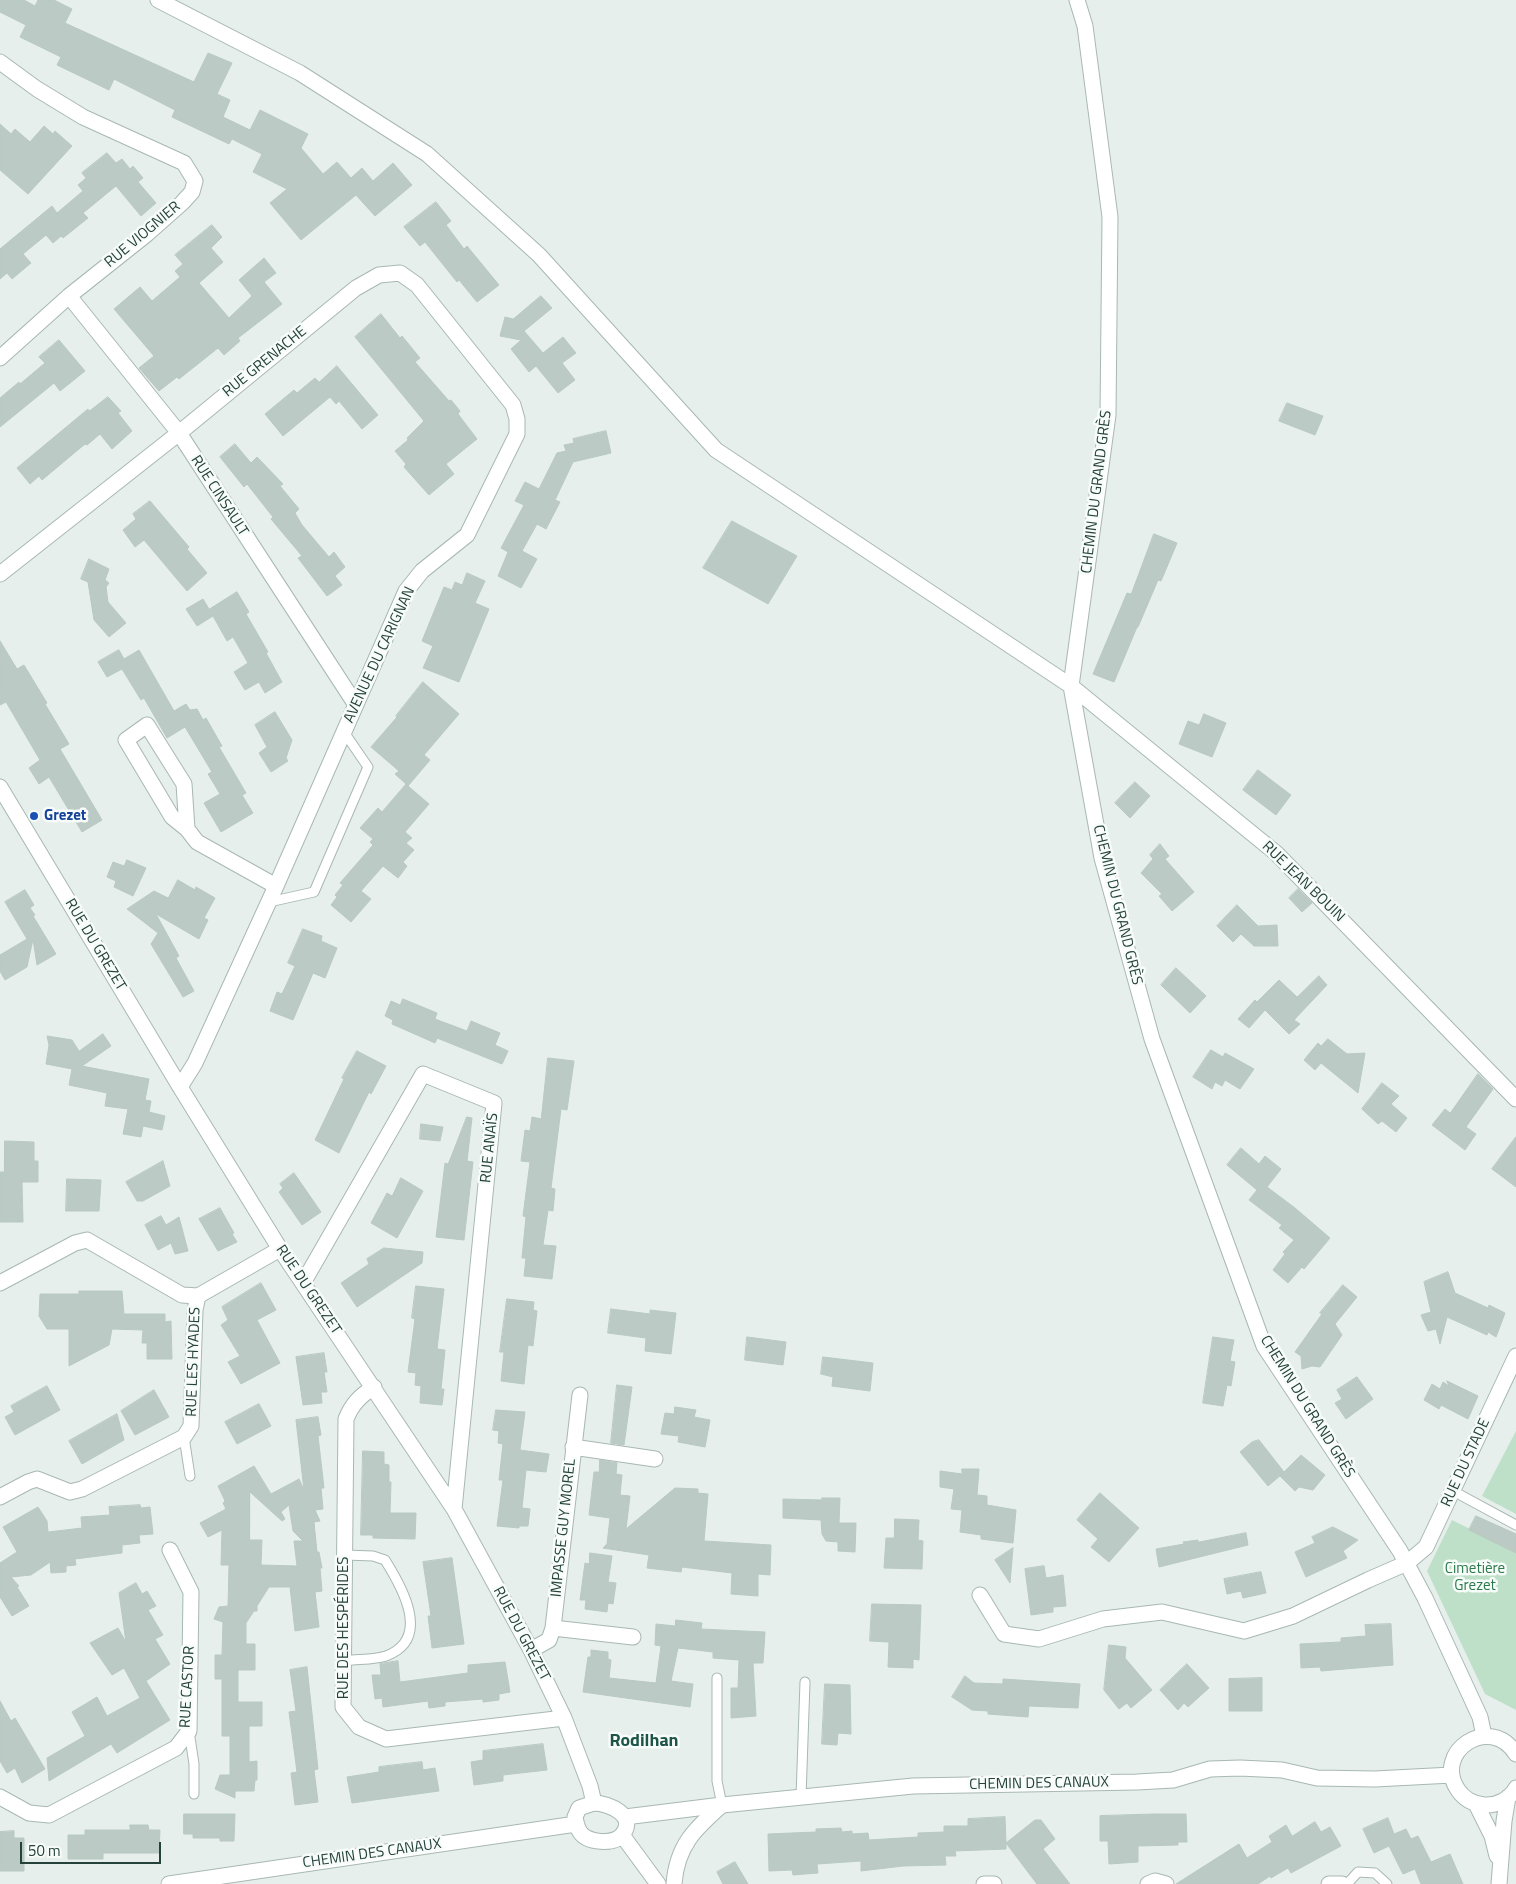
<!DOCTYPE html>
<html>
<head>
<meta charset="utf-8">
<style>
	body { margin:0 }
	#map { position:relative; width:1516px; height:1884px; overflow:hidden; background:#e6efeb; font-family:"Titillium Web",sans-serif }
	canvas { display:block }
	.scale { position:absolute; left:20px; top:1842px; width:141px; height:22px; box-sizing:border-box; border:2px solid #24423a; border-top:0; padding-left:6px; font-size:15px; line-height:18px; white-space:nowrap; color:#24423a; -webkit-text-stroke:4px #f7fbf9; paint-order:stroke }
</style>
</head>
<body>
<div id="map">
<canvas width="1516" height="1884"></canvas>
<div class="scale">50 m</div>
</div>
<script>
const ctx = document.querySelector('canvas').getContext('2d');
ctx.lineJoin = 'round';
function paint(path, color) { ctx.fillStyle = color; ctx.fill(path, 'evenodd'); }
function stroke(path, color, width, dash) { ctx.strokeStyle = color; ctx.lineWidth = width; ctx.lineCap = dash ? 'butt' : 'round'; ctx.setLineDash(dash || []); ctx.stroke(path); }
function drawText(font, color, halo, rows, align = 'center') {
  ctx.font = font + ' "Titillium Web",sans-serif'; ctx.lineWidth = 5; ctx.setLineDash([]); ctx.textBaseline = 'middle'; ctx.strokeStyle = halo; ctx.fillStyle = color; for (const [text, x, y, turn = 0] of rows) {
    ctx.save(); ctx.translate(x, y); ctx.rotate((+turn || 0) * Math.PI / 180); ctx.textAlign = isNaN(turn) ? turn : align; if (halo) ctx.strokeText(text, 0, 0); ctx.fillText(text, 0, 0); ctx.restore();
  }
}
const green = new Path2D(`
	M1516,1431v83l-34,-18z
	M1452,1520l64,32v158l-31,-16 -58,-123z`);
const building = new Path2D(`
	M0,0h24l11,6 3,-6h16l18,9 -7,14 129,59 14,-29 24,10 -15,31 13,6 -7,17 27,13 10,-20 48,24 -7,14 22,26 14,-12 14,16 11,-10 11,13 20,-18 19,22 -37,31 -19,-21 -55,45 -31,-37 17,-14 -34,-17 9,-18 -30,-15 -3,5 -57,-27 3,-7 -61,-31 -5,11 -52,-25 4,-8 -41,-20 6,-12 -26,-13z
	M0,124l11,10 4,-5 15,13 14,-16 9,8 2,-3 17,15 -44,48 -28,-24z
	M107,153l9,10 6,-4 8,10 3,-3 10,12 -5,4 18,21 -15,13 -25,-30 -33,27 5,5 -25,20 -2,-2 -8,7 -7,-8 -23,19 8,9 -19,16 -5,-6 -7,6v-30l52,-43 5,7 26,-22 -5,-6 8,-7 -4,-5z
	M436,202l15,19 -5,4 18,24 3,-3 32,39 -22,17 -18,-22 -2,2 -32,-40 -5,4 -16,-19z
	M212,225l10,12 -11,11 12,14 -24,21 30,35 23,-22 -13,-16 25,-22 12,15 -12,9 18,22 -44,34 2,3 -16,14 -6,-7 -39,31 -2,-2 -18,14 -20,-23 15,-12 -40,-47 26,-22 12,14 28,-24 -5,-6 8,-7 -8,-9z
	M541,296l11,12 -28,23 19,22 20,-16 13,16 -14,10 13,17 -17,13 -22,-27 -7,6 -18,-23 10,-9 -21,-4 5,-19 8,2z
	M381,314l19,24 2,-2 18,22 -5,4 34,39 2,-1 9,11 -2,3 19,25 -31,25 8,10 -25,21 -25,-28 2,-3 -11,-13 13,-11 -1,-2 17,-17 -69,-84z
	M59,340l26,31 -25,20 -6,-8 -54,44v-29l19,-16 1,2 25,-21 -6,-6z
	M337,366l41,49 -16,14 -23,-28 -3,3 -6,-7 -47,39 -18,-22 29,-24 3,3 18,-15 4,4z
	M108,397l13,14 -3,2 14,18 -20,18 -12,-15 -13,11 -2,-1 -43,36 -3,-4 -9,8 -13,-16 71,-59 1,2z
	M1287,403l36,13 -8,19 -36,-14z
	M606,431l5,22 -38,9 -18,38 5,2 -14,27 -9,-5 -15,27 15,8 -16,29 -23,-12 10,-24 -7,-4 23,-43 -9,-4 10,-19 14,7 18,-36 9,-2 -2,-6 10,-2 -1,-4z
	M235,444l16,19 6,-6 26,27 -3,2 19,23 -4,4 7,12 27,32 5,-5 11,15 -10,9 7,9 -15,11 -29,-38 4,-2 -31,-37 2,-2 -26,-33 -3,3 -24,-30z
	M150,501l39,46 -2,2 20,24 -20,18 -43,-51 -9,7 -12,-17 13,-11 -3,-5z
	M732,521l65,35 -29,48 -65,-36z
	M1154,534l23,9 -16,38 -3,-1 -20,47h-1l-23,55 -21,-8 34,-81 4,1z
	M89,559l20,10 -4,11 4,3 -3,4 2,15 18,21 -17,14 -15,-17 -6,-38 -7,-3z
	M467,573l18,8 -10,22 14,6 -30,73 -36,-14 10,-22 -11,-5 22,-54 8,3 3,-8 7,3z
	M237,592l12,20 -3,2 22,38 -2,1 16,29 -17,11 -6,-11 -14,8 -11,-18 14,-9 -15,-26 -6,4 -14,-25 -16,10 -11,-17 17,-10 6,10z
	M0,641l17,28 7,-4 23,38 -2,1 24,40 -9,5 42,71 -20,12 -33,-55 -10,7 -10,-16 11,-8 -34,-58 -6,3z
	M119,650l5,9 15,-9 35,61 12,-7 4,6 7,-1 6,11 3,-2 16,28 -3,1 27,46 -4,2 11,18 -32,19 -17,-29 16,-9 -12,-20 4,-2 -27,-45 -18,11 -23,-40 -3,2 -19,-31 -15,8 -9,-15z
	M423,682l36,32 -35,41 6,5 -22,26 21,18 -24,28 7,6 -6,5 8,7 -11,12 4,4 -9,12 -15,-12 -22,25 10,8 -20,23 -20,-17 6,-8 -2,-2 8,-10 -3,-2 33,-38 -3,-3 3,-3 -13,-11 18,-20 4,4 24,-28 -11,-10 4,-3 -28,-24 26,-30 -1,-1z
	M275,712l17,28 -6,18 2,3 -17,11 -12,-19 8,-6 -12,-22z
	M1204,714l22,9 -14,34 -33,-13 9,-23 11,4z
	M1258,770l33,25 -15,20 -33,-25z
	M1135,782l15,14 -20,22 -15,-15z
	M1160,844l9,12 -4,3 29,33 -22,19 -13,-15 3,-2 -21,-21 12,-14 -3,-4z
	M127,860l19,8 -13,28 -19,-9 2,-6 -9,-4 6,-15 11,4z
	M178,880l17,10 1,-3 19,11 -11,20 4,2 -9,19 -43,-25 23,42 -3,2 18,33 -11,6 -32,-53 7,-11 -31,-24 27,-18 14,7z
	M1298,889l14,14 -10,9 -13,-14z
	M25,890l9,15 -4,3 5,7 -2,1 23,38 -19,11 -4,-26 -6,28 -22,13 -5,-9v-16l27,-16 -22,-37z
	M1237,905l21,21 19,-1 1,21h-24l-13,-12 -8,8 -16,-16z
	M303,929l19,7 -1,5 16,7 -12,30 -12,-5 -20,47 -23,-9 7,-19 5,2 13,-28 -7,-3z
	M1176,968l30,28 -16,17 -29,-28z
	M1319,976l8,9 -33,35 6,4 -11,10 -24,-24 -16,18 -11,-9 17,-19 2,2 22,-22 18,17z
	M403,999l34,14 -2,6 32,12 4,-10 29,12 -5,12 13,6 -6,13 -65,-26 -2,5 -43,-19 1,-4 -8,-4 6,-15 9,4z
	M103,1034l8,12 -29,20 67,13 -4,21 6,1 -2,11 16,4 -3,14 -19,-4 -2,11 -18,-3 5,-25 -23,-3 2,-13 -38,-8 3,-16 -26,-5 3,-19 -2,-9 25,4 7,11z
	M1328,1039l19,15 18,-1 -7,40 -37,-30 -6,7 -11,-10 14,-17 3,3z
	M1211,1050l12,7 2,-4 29,16 -14,20 -15,-9 -3,6 -7,-4 -3,7 -19,-12z
	M357,1051l29,15 -15,28 -2,-2 -30,61 -24,-13 29,-61 -2,-1z
	M548,1058l26,3 -7,49 -6,-1 -10,79 4,1 -2,22 -5,-1 -5,35 13,1 -4,33 -28,-3 2,-18h-4l4,-41 -3,-1 7,-54 -9,-1 4,-31 5,1 2,-14 9,2z
	M1478,1074l15,15 -27,38 10,7 -11,16 -33,-25 13,-16 5,4z
	M1382,1083l17,13 -8,8 16,14 -11,14 -14,-11 -4,3 -16,-15z
	M467,1117l5,1 -5,43 6,1 -9,78 -28,-3 9,-74 3,1z
	M421,1124l22,3 -3,14 -20,-2z
	M1516,1137v50l-24,-18z
	M5,1141l29,1v19h4v21h-16l1,40h-23v-50h4z
	M1241,1148l18,16 6,-8 16,13 -14,18 28,21 35,30 -26,31 -2,-2 -14,16 -15,-13 12,-16 -2,-2 11,-12 -15,-12 3,-3 -33,-25 8,-10 -30,-25z
	M163,1161l7,25 -27,15h-6l-11,-19z
	M294,1173l27,39 -19,13 -23,-33 4,-4 -3,-4z
	M401,1178l22,13 -26,47 -26,-15 16,-30 5,3z
	M67,1179l34,1 -2,31h-33z
	M220,1208l14,25 -2,1 5,8 -19,9 -19,-32z
	M161,1216l5,9 13,-8 9,34 -13,3 -4,-11 -13,7 -13,-25z
	M384,1248l39,4 -1,11 -65,44 -16,-24 28,-19 -2,-5z
	M1448,1272l7,21 33,15 1,-3 16,8 -9,24 -8,-5 -1,3 -40,-18 -7,27 -4,-15 -8,2 -7,-16 10,-3 -7,-30z
	M261,1283l15,27 -19,10 23,43 -39,21 -13,-22 12,-6 -19,-31 7,-5 -6,-13z
	M1343,1285l14,12 -22,27 7,11 -22,32 -8,-1 -10,3 -1,-13 -6,-4 27,-38 -2,-1z
	M416,1286l28,3 -7,60 8,1 -4,39h3l-2,16 -22,-2 1,-17 -6,-1 1,-12 -8,-1 7,-53 -3,-1z
	M79,1291h43l2,23h41v8l6,-1 1,38h-25v-16h-5l1,-13 -31,-1 -3,16 -40,21v-37h-22l-8,-13 1,-22h39z
	M507,1299l27,3 -1,8 4,1 -4,35 -5,-1 -4,39 -23,-3 3,-29h-4z
	M611,1309l39,5v-4l26,3 -5,41 -26,-3 1,-13 -38,-5z
	M747,1337l39,5 -3,23 -38,-5z
	M1213,1337l21,3 -4,21 5,1 -4,24 -4,-1 -4,21 -20,-3z
	M324,1353l3,19h-3l3,20h-6l1,11 -19,2 -7,-48z
	M823,1357l50,6 -3,28 -38,-5 1,-9 -12,-3z
	M1357,1377l16,22 -27,20 -11,-16 7,-4 -5,-9z
	M1447,1381l31,15 -10,23 -27,-14 -2,4 -15,-9 8,-16 8,5 3,-7 6,4z
	M617,1385l15,2 -8,58 -13,-2z
	M47,1386l13,24 -45,25 -10,-18 9,-5 -3,-6z
	M154,1390l15,27 -34,18 -14,-24z
	M259,1404l12,22 -34,18 -12,-22z
	M675,1407l21,3 -2,7 16,3 -5,27 -27,-5 1,-6 -18,-2 4,-21 9,1z
	M496,1410l29,2 -5,38 29,4 -3,18 -20,-2 -4,38 8,1 -2,17h-9v2l-22,-2 6,-46h-4l4,-36 -5,-1 1,-12 -6,-1z
	M117,1414l7,26 -42,24 -13,-23z
	M318,1417l3,18 -3,1 6,52h-3l2,21 -8,1 5,11 -6,1 3,30h2l3,16h-2l2,23 -7,1 4,35 -24,4 -5,-44h-21l-12,19v5h-3l-8,12v21h9v26h-17v32h24v24h-13v36l8,-1v19h-2l-1,11h-19v7l-20,-9 5,-14h10v-39h-8v-57h-7v-24h7l1,-33 -9,-3 5,-12 9,-1 1,-41h-8l1,-35 -14,7 -8,-14 26,-14 -3,-6 2,-2 -7,-15 36,-20 17,28 28,-15 5,11 -8,-70zM250,1492l32,29 3,-2 -4,-7 8,-7 4,26 10,10h-9l3,25 -36,-1 1,-25h-12z
	M1259,1440l25,32 17,-17 24,20 -12,15 -14,-3 -4,4 -15,-15 1,-1 -13,11 -28,-34 12,-10z
	M363,1451l21,1v12l5,1v17h2l-1,31h26l-1,26 -42,-1v-3h-12z
	M600,1460l17,3 -1,11 6,1 -2,20 10,1 -4,33 49,-41 23,1v4l10,1 -4,47 67,4 -1,30 -12,-1v22l-27,-2 1,-21 -50,-6 -1,5 -34,-4 2,-13 -46,-7 4,-4 3,-26 -21,-3 5,-43h5z
	M962,1469h17l-2,26 10,1v9l29,5 -3,33 -32,-4v-4l-21,-3 2,-22 -11,-1 3,-20 -14,-2v-16l22,3z
	M1100,1493l39,35 -30,34 -18,-15 7,-8 -21,-19z
	M822,1498h18l-1,25h17l-1,29 -17,-1v-9l-12,-1 -4,-7 -1,-14 -38,-2v-19l39,1z
	M140,1505l1,3 9,-1 3,27 -14,1 1,8 -18,2v8l-47,6 1,6 -10,1v6l-15,1 -1,-11 -19,13 -20,2 8,9 -2,1 12,19 -17,10 -12,-19v-34l17,-11 -14,-25 35,-20 9,14 1,11 34,-4 -1,-11 29,-2 -1,-8z
	M1476,1516l40,18v19l-47,-23z
	M895,1519l24,1 -1,20 5,1 -1,28 -38,-1 2,-30h8z
	M1333,1527l25,13 -15,11 4,7 -41,19 -11,-25 20,-9 -3,-6z
	M1246,1533l2,12 -89,22 -3,-18 28,-5 -1,-2 15,-2v2z
	M1013,1548l-3,35 -15,-23z
	M590,1553l22,3 -4,26 8,1 -3,21 -5,-1 -1,9 -22,-3 1,-9h-6l5,-37 4,1z
	M452,1558l12,86 -32,4 -4,-32h3l-8,-54z
	M1044,1566l2,12 17,-3 3,31 -13,1v5l-22,3 -6,-46z
	M1261,1572l5,21 -23,5 -2,-7 -14,3 -3,-15z
	M136,1583l6,11 5,-3 9,15 -8,4 15,25 -8,4 15,25 -24,17 24,39 -53,33 -6,-9 -62,37 -2,-23 38,-22 -13,-24 25,-15 10,19 33,-18 -16,-30 -12,7 -22,-32 28,-15 8,14 -7,-49z
	M872,1604l49,1 -2,55 -6,-1v9l-25,-1 1,-25 -19,-1z
	M676,1620l26,3 -1,6 64,3 -2,31h-10l3,53 -25,2v-30h7l1,-28 -26,-2v-6l-35,-4 -7,33 22,3 -3,23 -107,-15 5,-35h3v-7l17,2v7l3,1 -2,18 47,5 5,-37 -6,-1 1,-21 19,2z
	M1391,1624l2,41 -72,6 -1,-4 -19,1 -1,-24 41,-2v-4l25,-2 -1,-11z
	M1109,1645l17,2 -1,11 27,32 -21,18 -4,-5 -8,6 -15,-19z
	M398,1661l2,21 68,-9v-8l37,-3 5,30 -11,2v6l-16,2v-3l-38,3v4l-16,2 -1,-7 -45,6 -1,-9 -7,1 -3,-24h9l-1,-11z
	M1187,1664l22,24 -21,19 -4,-4 -6,7 -18,-20z
	M307,1667l11,102 -4,1 4,32 -23,3 -4,-32 6,-1 -8,-60 7,-1 -6,-41z
	M965,1676l9,7 29,1v-5l77,5 -2,24 -49,-2 -1,11 -40,-3v-3l-16,-1 -20,-13z
	M1262,1678v33h-33v-32z
	M825,1684l25,1 1,49 -13,-1 -1,12 -15,-1z
	M0,1701l11,20 4,-3 30,51 -23,14 -7,-15 -8,5 -7,-12z
	M543,1744l4,26 -44,5v6l-29,4 -3,-23 12,-2v-9z
	M422,1762l1,8 12,-2 4,23 -87,12 -5,-26 32,-5v-5z
	M184,1814h51l-1,27h-14v-3h-27v-4h-9z
	M1154,1814h32l1,28h-9v3l-40,1v16l-29,2 -1,-23h-8v-25z
	M1005,1817l1,26 29,-23h6l14,19 -12,10 27,35h-33l-31,-41v6l-51,2 1,5h-11l1,9 -43,1 -42,5v-10l-44,3 1,9 -25,2 -1,-5 -23,1 -1,-37 48,-2v-3l25,-1 1,4 10,-1v3l16,-1 1,7 49,-3v-4l26,-1v-6h24v-7z
	M1388,1818l6,16 12,-5 5,10 7,-3 13,26 19,-8 13,30h-42l-6,-15 -12,5 -14,-28 -15,7 -11,-24z
	M1315,1822l6,10 9,-5 11,19 -50,27 -3,-5 -17,10 -1,-2 -12,8h-82l63,-40 8,14 25,-16 -3,-6 17,-11 6,11z
	M130,1825h18l1,5h11l-1,23h-56v6h-35v-24h17v-5h45z
	M14,1831v7h10v33h-24v-39z
	M735,1862l13,22h-25l-6,-12z`);
const service = new Path2D(`
	M269,902l45,-10 54,-125 -24,-35
	M184,1437l6,39
	M1453,1491l63,34
	M344,1661c13,-2 30,-1 42,-5 46,-17 16,-69 -1,-96l-12,-4 -28,-1
	M717,1678v103l5,24
	M189,1731l5,33v30
	M801,1797l4,-115
	M1347,1884l11,-12 17,1 12,11`);
const minor = new Path2D(`
	M158,0l142,73 127,81 112,101 177,195 355,236 205,167 240,246
	M1077,0l8,26 25,191 -2,198 -37,271 31,172 50,181 112,307 136,205 25,47 55,119 4,19
	M0,62l37,27 46,28 101,46 11,18 -3,11 -10,11 -35,31 -78,62 -69,62
	M69,296l110,137 177,272
	M0,574l179,-141 177,-145 23,-13 21,-2 17,12 96,120 4,14v15l-50,101 -45,36 -16,20 -130,295 -81,177 -15,24
	M0,787l180,300 100,162 174,260 77,141 33,68 26,68 4,17
	M187,829l-15,-12 -46,-77 21,-15 37,59 3,45 10,13 79,44
	M0,1283l75,-40 12,-3 95,55 16,1
	M303,1283l120,-209 71,29 -40,406
	M374,1387c-14,9 -22,17 -28,32l-3,288 16,20 27,12 178,-21
	M573,1447l82,12
	M0,1497l28,-15 9,-3 33,13 12,-3 102,-52 7,-11 4,-116 3,-14 82,-47
	M980,1595l24,39 35,5 64,-20 59,-7 82,19 49,-15 75,-36 39,-17 19,-16 90,-191
	M553,1628l80,9
	M531,1650l18,-10 4,-12 27,-233
	M0,1797l29,16 20,2 127,-67 13,-17 2,-139 -21,-42
	M622,1835l36,49
	M674,1884c3,-39 21,-55 48,-79
	M984,1884h10
	M1148,1884l7,-3 11,3
	M1329,1884h13`);
const tertiary = new Path2D(`
	M1516,1754c-26,-41 -84,-2 -58,36 6,9 16,14 26,15 13,1 26,-6 32,-17
	M594,1803c15,0 44,13 28,32 -8,10 -35,8 -42,-3 -3,-4 -4,-10 -5,-15l4,-9z
	M1476,1804l16,32 5,20
	M625,1817l97,-12 191,-19 224,-4 36,-2 37,-11 30,-1 42,2 35,8 58,1 77,-4
	M169,1884l407,-60
	M1499,1884l5,-63 4,-24`);
const markers = [
	[34,816,5,"#1a4fb4"]
];
const streetNames = [
	["RUE VIOGNIER",143,235,-40],
	["RUE GRENACHE",265,362,-39],
	["CHEMIN DU GRAND GRÈS",1097,492,-83],
	["RUE CINSAULT",219,496,57],
	["AVENUE DU CARIGNAN",380,655,-65],
	["RUE JEAN BOUIN",1303,882,44],
	["CHEMIN DU GRAND GRÈS",1117,905,76],
	["RUE DU GREZET",95,945,59],
	["RUE ANAÏS",490,1148,-84],
	["RUE DU GREZET",308,1290,56],
	["RUE LES HYADES",194,1362,-88],
	["CHEMIN DU GRAND GRÈS",1307,1407,58],
	["RUE DU STADE",1466,1463,-65],
	["IMPASSE GUY MOREL",564,1528,-84],
	["RUE DES HESPÉRIDES",344,1628,-90],
	["RUE DU GREZET",521,1634,62],
	["RUE CASTOR",188,1687,-87],
	["CHEMIN DES CANAUX",1039,1784,-1],
	["CHEMIN DES CANAUX",372,1854,-8]
];
const transitNames = [
	["Grezet",44,816]
];
const parkNames = [
	["Cimetière",1475,1569],
	["Grezet",1475,1586]
];
const quarterNames = [
	["Rodilhan",644,1742]
];
paint(green, '#bfe0c8');
paint(building, '#bbcac4');
stroke(building, '#b8c9c2', 1);
stroke(service, '#a8b8b2', 11);
stroke(minor, '#a8b8b2', 17);
stroke(tertiary, '#a8b8b2', 17);
stroke(service, '#fff', 9);
stroke(minor, '#fff', 15);
stroke(tertiary, '#fff', 15);
for (const [x, y, r, color] of markers) { const dot = new Path2D(); dot.arc(x, y, r, 0, 2 * Math.PI); ctx.fillStyle = color; ctx.fill(dot); stroke(dot, '#f7fbf9', 2); }
drawText('15px', '#24423a', '#f7fbf9', streetNames);
drawText('bold 15px', '#164399', '#f7fbf9', transitNames, 'left');
drawText('15px', '#2d7a4b', '#f7fbf9', parkNames);
drawText('bold 18px', '#1f5548', '#f7fbf9', quarterNames);
</script>
</body>
</html>
